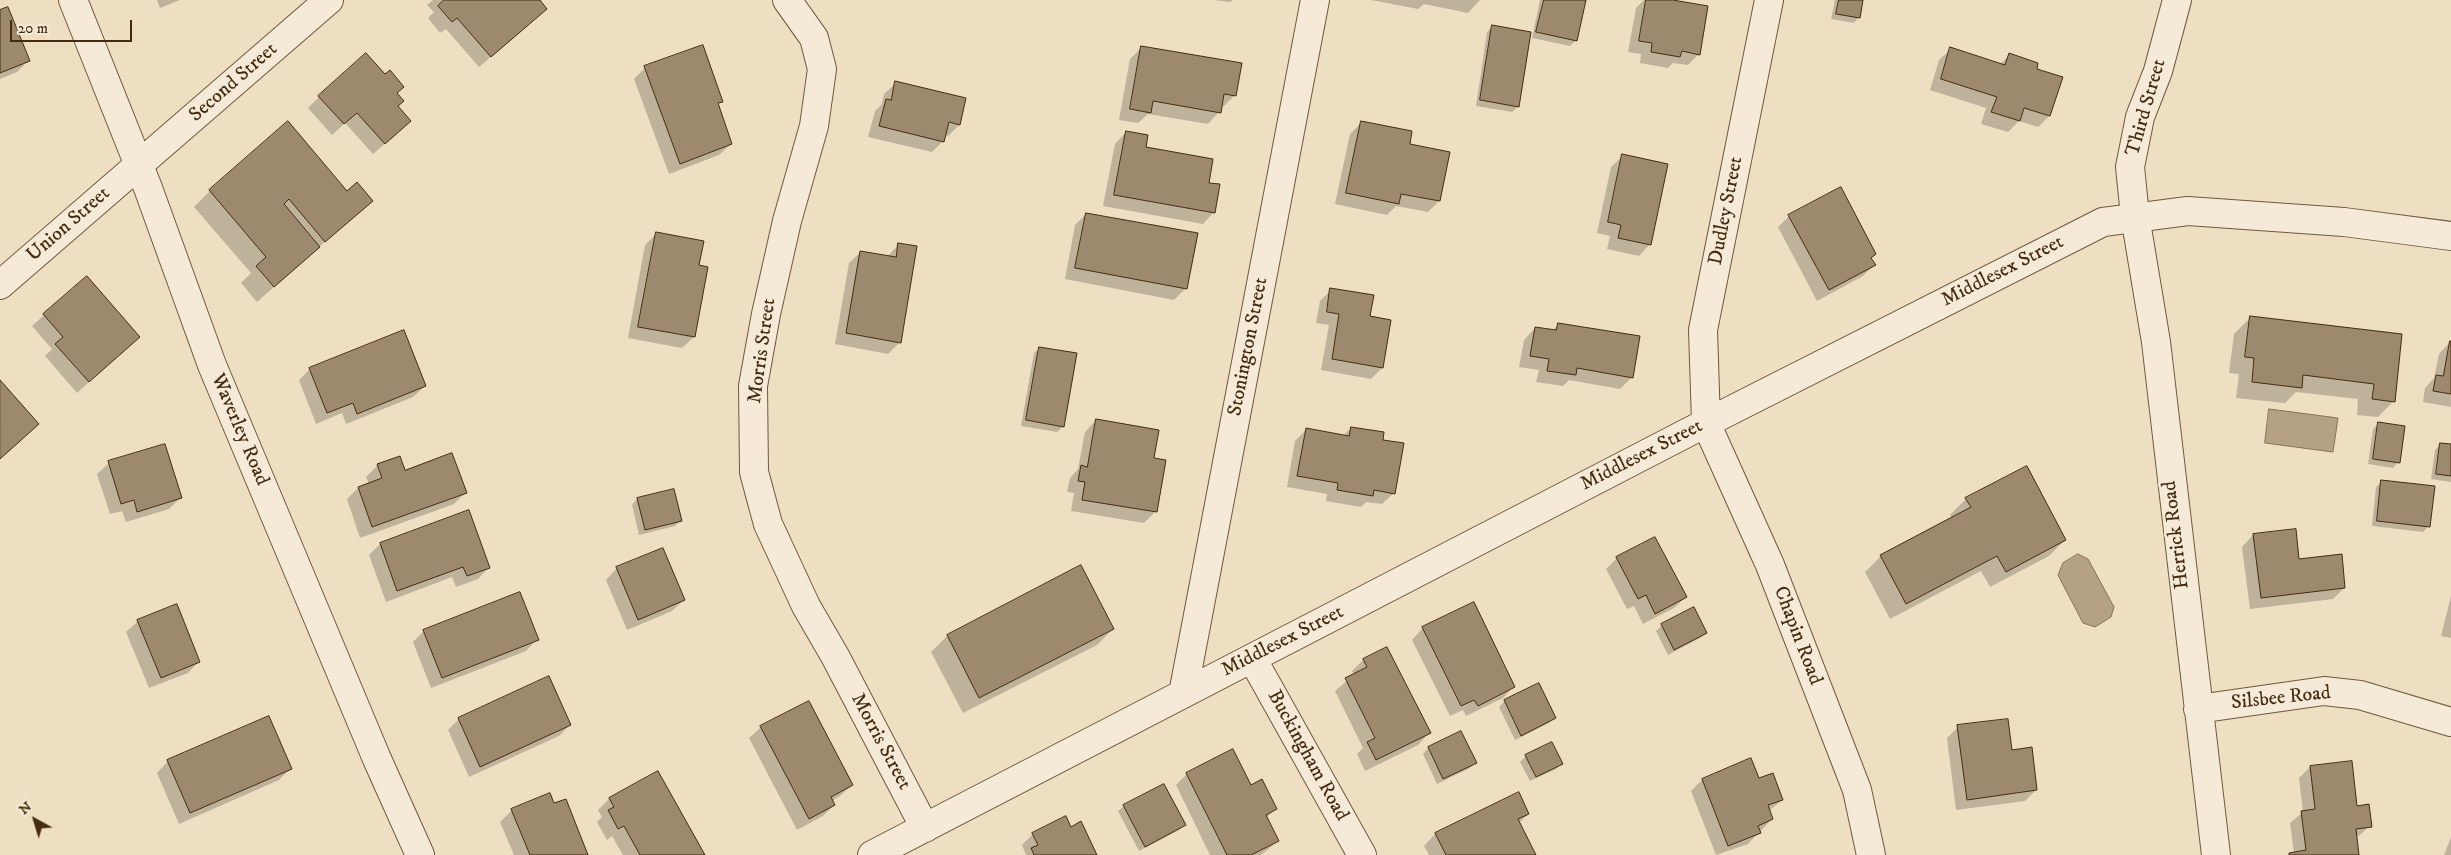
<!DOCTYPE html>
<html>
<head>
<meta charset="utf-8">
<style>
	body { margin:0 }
	#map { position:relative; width:2451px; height:855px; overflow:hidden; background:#eedfc2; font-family:"IM FELL DW Pica",serif }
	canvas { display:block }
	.north { position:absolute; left:10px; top:795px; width:50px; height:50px; -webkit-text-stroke:4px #f4ead7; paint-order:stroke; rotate:321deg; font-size:14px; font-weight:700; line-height:20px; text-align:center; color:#452c10 }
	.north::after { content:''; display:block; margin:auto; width:18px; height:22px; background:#452c10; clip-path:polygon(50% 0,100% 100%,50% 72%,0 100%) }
	.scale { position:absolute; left:10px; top:20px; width:122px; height:22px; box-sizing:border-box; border:2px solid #452c10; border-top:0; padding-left:6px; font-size:15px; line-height:18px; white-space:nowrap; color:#452c10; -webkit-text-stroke:4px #f4ead7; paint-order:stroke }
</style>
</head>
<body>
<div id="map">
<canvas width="2451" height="855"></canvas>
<div class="north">N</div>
<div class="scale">20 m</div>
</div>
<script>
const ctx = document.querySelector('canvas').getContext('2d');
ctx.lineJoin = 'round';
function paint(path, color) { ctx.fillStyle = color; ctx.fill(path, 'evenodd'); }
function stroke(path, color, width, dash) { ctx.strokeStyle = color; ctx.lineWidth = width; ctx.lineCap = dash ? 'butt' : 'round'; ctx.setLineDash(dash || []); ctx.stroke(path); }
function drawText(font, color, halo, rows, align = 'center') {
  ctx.font = font + ' "IM FELL DW Pica",serif'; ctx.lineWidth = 5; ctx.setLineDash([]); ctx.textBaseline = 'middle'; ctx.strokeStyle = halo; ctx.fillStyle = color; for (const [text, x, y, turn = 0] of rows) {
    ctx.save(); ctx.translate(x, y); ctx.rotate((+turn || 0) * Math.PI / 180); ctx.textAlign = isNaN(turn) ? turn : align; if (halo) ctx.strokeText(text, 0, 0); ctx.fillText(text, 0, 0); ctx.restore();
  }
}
const water = new Path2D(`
	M2269,409l69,9 -5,34 -68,-9z
	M2078,554l10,5 26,48 -3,10 -16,10 -12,-4 -25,-48 5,-12z`);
const shadow = new Path2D(`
	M157,0h23l-20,8z
	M433,0h105l-4,20 -55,47 -33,-38 -6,4 -12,-15 6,-6 -7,-7z
	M1214,0h19l-3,2z
	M1371,0h109l-12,13 -44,-9 -6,5z
	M1540,0h45l-9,40 -6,6 -38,-8z
	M1644,0h22l33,54 -11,11 -15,-2 -5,5 -28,-5 1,-9 -13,-2 8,-44z
	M1835,0h27l-3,17 -5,6 -23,-4z
	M0,11l29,49 -12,12 -17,7z
	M1493,26l25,80 -6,6 -36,-6 11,-74z
	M1141,48l94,47 -11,11h-3l-2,6 -11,12 -60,-10 -10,9 -19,-3 11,-61z
	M1951,49l49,15 10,-9 25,14 14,47 -11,11 -19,-6 -11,11 -27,-8 5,-16 -56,-18 9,-30z
	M645,68l77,33 -5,5 14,38 -12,11 -50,19 -35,-95z
	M896,83l63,42 -11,11 -4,-1 -1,6 -11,11 -64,-15 7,-26 7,-7 2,-10z
	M396,93l2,39 -25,22 -28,-31 -13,12 -24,-27 11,-11z
	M1361,123l78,78 -11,11 -32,-6 -9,9 -52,-11 15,-70z
	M1126,132l19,16 63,36 6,28 -11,12 -100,-18 12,-62z
	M1623,156l27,88 -11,12 -32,-7 3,-13 -13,-3 14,-66z
	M210,191l137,1 24,9 -114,101 -16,-19 10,-10 -57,-66z
	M1086,214l100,74 -12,12 -109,-21 10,-54z
	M1789,216l81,43 4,6 -11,11 -46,25 -39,-74z
	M657,233l41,33 8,2 -12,69 -12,11 -54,-10 17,-93z
	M899,244l1,98 -12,12 -53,-10 14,-81 12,-11 26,5z
	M86,277l53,60 -62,56 -32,-37 7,-7 -20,-23z
	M1331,290l51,78 -11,11 -50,-9 8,-45 -13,-2 4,-22z
	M2250,318l151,17 -7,66 -16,16 -21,-2 1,-16 -62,-7 -11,11 -49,-5 3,-24 -10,-1 5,-39z
	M1558,325l74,52 -12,12 -51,-9 -6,6 -27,-4 3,-12 -20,-3 5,-27 11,-12 17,3z
	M2450,342l1,65 -28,-5 2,-14 9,-10 5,-24z
	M1040,348l23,78 -6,6 -36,-6 13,-73z
	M310,369l115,17 -12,11 -67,27 -4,-11 -26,11 -17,-44z
	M1096,420l57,39 2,53 -11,11 -73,-12 3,-18 -7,-1 3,-14 8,-9 7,-37z
	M2379,423l19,39 -5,6 -25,-4 5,-35z
	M1351,428l30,13 13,52 -12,11 -16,-2 -5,5 -35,-6 1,-7 -40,-7 8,-46 11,-11 37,6z
	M2441,444l10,2v36l-20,-3 4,-29z
	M109,463l72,34 -12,12 -43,13 -4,-11 -12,3 -13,-40z
	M378,465l26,6 61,22 -11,11 -94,34 -13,-39 11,-11 11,-4 -3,-7z
	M2382,482l47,44 -6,6 -51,-6 4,-39z
	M637,499l44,21 -6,6 -36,9 -7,-30z
	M1966,499l99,41 -16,16 -59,31 -9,-16 -91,48 -25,-47 16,-16 71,-38 -2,-3z
	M2253,535l91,53 -11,11 -83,10 -8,-62z
	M380,544l109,23 -11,12 -22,8 -4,-10 -66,25 -17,-47z
	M1617,558l69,39 -12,11 -31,16 -9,-18 -7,3 -21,-40z
	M1081,567l32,62 -16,16 -134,68 -32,-61 16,-16z
	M617,568l67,32 -12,11 -45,19 -21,-50z
	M2451,596v42l-10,-2z
	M138,621l61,40 -11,12 -39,15 -23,-56z
	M1662,625l44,8 -6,5 -32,17 -12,-24z
	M1423,628l91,58 -11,12 -37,18 -3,-6 -13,6 -38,-76z
	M424,631l113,8 -11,12 -95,37 -18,-46z
	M1387,648l42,85 -11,12 -53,26 -8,-17 6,-6 -28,-57 19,-16 -2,-4 11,-11z
	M1538,684l17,33 -6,6 -34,17 -16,-33 6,-6z
	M459,719l111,6 -11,11 -90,41 -21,-47z
	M761,727l91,58 -12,11 -8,5 2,4 -11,11 -26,14 -48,-92z
	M1958,727l53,24 25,39 -11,11 -69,9 -9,-72z
	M1461,732l14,30 -5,6 -33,16 -14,-30 5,-6z
	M1526,756l35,8 -5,5 -26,12 -10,-19z
	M168,761l123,7 -12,12 -100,44 -22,-51z
	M2310,767l46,40 14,19 -14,12 2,17h-70l6,-2 -4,-30 13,-11 -4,-34z
	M1187,774l63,12 26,22 -10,10 12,23 -17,14h-51l-34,-70z
	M1702,780h56l24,20 -13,11 3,8 -24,25 -32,11 -25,-64z
	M1518,794l10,20 -9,9 15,32h-105l-5,-9 11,-12z
	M609,799l95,56h-81l-11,-19 -5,4 -10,-18 5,-5 -4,-7z
	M554,805l33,50h-73l-14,-33 12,-12z
	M1124,806l60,19 -5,5 -40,21 -21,-40z
	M1071,828l25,27h-70l-4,-10 11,-11z
	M2451,837v18h-7z`);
const building = new Path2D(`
	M444,0h96l7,9 -56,48 -34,-39 -5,4 -14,-16z
	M1544,0h42l-9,41 -41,-9z
	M1646,0h27l35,6 -8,49 -18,-4 -2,6 -29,-5 1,-9 -13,-2z
	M1839,0h24l-3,18 -24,-4z
	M8,7l22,54 -30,12v-63z
	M1492,25l39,7 -12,75 -39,-7z
	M703,45l20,57 -5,1 14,41 -52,20 -36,-98z
	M1141,46l101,17 -6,33 -12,-2 -3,19 -68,-12 -2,12 -21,-4z
	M1950,47l55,18 4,-12 29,10 -1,6 26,8 -13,39 -26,-8 -4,13 -29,-9 6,-15 -56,-18z
	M366,53l19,21 5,-4 14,17 -7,6 7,8 -6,5 13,15 -26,23 -28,-31 -13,11 -26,-28z
	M895,81l71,17 -6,27 -11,-3 -5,20 -65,-16 7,-27 5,1z
	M288,121l59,70 10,-9 16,19 -48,41 -36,-43 -5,5 36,43 -46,40 -18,-21 10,-9 -57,-67z
	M1361,121l51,10 -2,13 40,8 -10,49 -39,-7 -2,10 -53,-11z
	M1126,131l22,4 -2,12 67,12 -4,24 11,1 -5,29 -101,-18z
	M1622,154l46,10 -17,81 -33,-7 3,-13 -13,-3z
	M1841,187l35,67 -5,4 5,7 -47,25 -41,-75z
	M1086,213l112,20 -11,56 -112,-21z
	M656,232l48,9 -5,24 9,2 -13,70 -57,-10z
	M898,243l19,3 -16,97 -55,-10 14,-82 36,6z
	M87,276l53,61 -51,45 -34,-38 8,-7 -20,-23z
	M1330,288l44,7 -4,21 21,4 -8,48 -51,-9 7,-45 -12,-2z
	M2250,316l152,18 -7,68 -23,-3 2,-15 -71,-9 -1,13 -50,-6 2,-24 -9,-1z
	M1558,323l82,13 -7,42 -56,-10 -1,7 -29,-4 2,-12 -19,-3 5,-29 21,3z
	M404,330l22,56 -69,28 -4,-11 -26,10 -18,-45z
	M2450,341h1v53l-18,-3 3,-16 7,1z
	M1039,347l38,6 -13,74 -38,-7z
	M0,380l39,44 -39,35z
	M1096,419l63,11 -5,28 12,2 -9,52 -75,-12 3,-18 -7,-1 3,-16 6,2z
	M2378,422l27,4 -5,37 -27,-4z
	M1351,427l33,5 -1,8 21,3 -9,51 -21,-4 -1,6 -36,-6 1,-7 -41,-7 9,-48 43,8z
	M2440,443l11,1v32l-15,-2z
	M165,444l17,54 -45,14 -3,-12 -13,4 -13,-43z
	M452,453l15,40 -95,34 -14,-40 24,-9 -5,-14 23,-8 5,14z
	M2027,466l39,74 -60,32 -9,-16 -91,48 -26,-49 91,-48 -6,-9z
	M2381,480l54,6 -5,41 -53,-6z
	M674,489l8,32 -37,9 -8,-32z
	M469,510l21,58 -23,8 -4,-9 -66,24 -17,-48z
	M2296,529l3,30 43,-5 3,34 -84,10 -8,-64z
	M1655,537l32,60 -32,17 -9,-19 -8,4 -22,-42z
	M663,548l22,52 -47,20 -22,-53z
	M1081,565l33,64 -135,69 -32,-63z
	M520,592l19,48 -97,38 -19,-48z
	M1474,602l41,85 -37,19 -4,-6 -13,6 -39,-79z
	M177,604l23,58 -39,16 -24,-58z
	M1694,607l13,26 -33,17 -13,-26z
	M1387,647l44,86 -55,27 -9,-18 8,-4 -30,-60 22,-11 -4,-8z
	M549,676l22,49 -91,42 -22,-49z
	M1539,683l17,35 -35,18 -17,-36z
	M809,701l44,84 -22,12 4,8 -26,14 -49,-93z
	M269,716l23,53 -102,44 -23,-53z
	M2008,719l4,31 20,-3 5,43 -70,10 -10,-75z
	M1461,731l16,32 -34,16 -15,-32z
	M1552,742l11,22 -27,13 -11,-22z
	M1233,749l18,36 11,-6 15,30 -11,6 13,26 -28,14h-24l-41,-82z
	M1751,758l8,20 14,-5 10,27 -15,5 5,14 -15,7 3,7 -33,13 -26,-67z
	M2352,761l5,45 12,-2 3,23 -16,2 3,26h-70v-2l17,-3 -5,-39 14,-2 -5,-43z
	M658,771l47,84h-65l-16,-29 -6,3 -10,-19 6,-3 -5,-9z
	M1164,784l22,41 -41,22 -22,-42z
	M1519,792l10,22 -11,5 18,36h-90l-11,-22z
	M550,793l4,10 12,-4 22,56h-58l-19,-46z
	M1066,816l5,11 10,-6 16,34h-63l-3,-7 7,-3 -6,-12z`);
const minor = new Path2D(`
	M787,0l27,38 8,31 -8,57 -27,95 -21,93 -13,72 1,86 14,52 38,82 29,50 90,172
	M1769,0l-66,330 3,93 64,142 87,225 14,65
	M2177,0l-19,71 -18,46 -10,50 5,49 21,126 60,513
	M0,285l329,-285
	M1252,658l110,197
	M1183,694l132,-694
	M2198,709l126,-18 36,4 91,27
	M872,855l834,-432 397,-201 85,-11 156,11 107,14`);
const tertiary = new Path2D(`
	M73,0l75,188 64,177 165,394 43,96`);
const streetNames = [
	["Second Street",234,83,-41],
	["Third Street",2147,108,-74],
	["Dudley Street",1727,211,-79],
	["Union Street",69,225,-41],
	["Middlesex Street",2003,272,-27],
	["Stonington Street",1249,347,-79],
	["Morris Street",763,351,-82],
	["Waverley Road",239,430,67],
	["Middlesex Street",1642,456,-27],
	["Herrick Road",2177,535,-97],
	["Chapin Road",1797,636,69],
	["Middlesex Street",1283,642,-27],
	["Silsbee Road",2281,699,-6],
	["Morris Street",880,742,62],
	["Buckingham Road",1307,756,61]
];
paint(water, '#b5a285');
stroke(water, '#887356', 1);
paint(shadow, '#0003');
paint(building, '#9d896d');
stroke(building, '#452c10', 1);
stroke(minor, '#6f593c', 30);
stroke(tertiary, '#6f593c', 30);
stroke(minor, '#f4ead7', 28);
stroke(tertiary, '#f4ead7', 28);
drawText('20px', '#452c10', '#f4ead7', streetNames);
</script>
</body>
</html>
